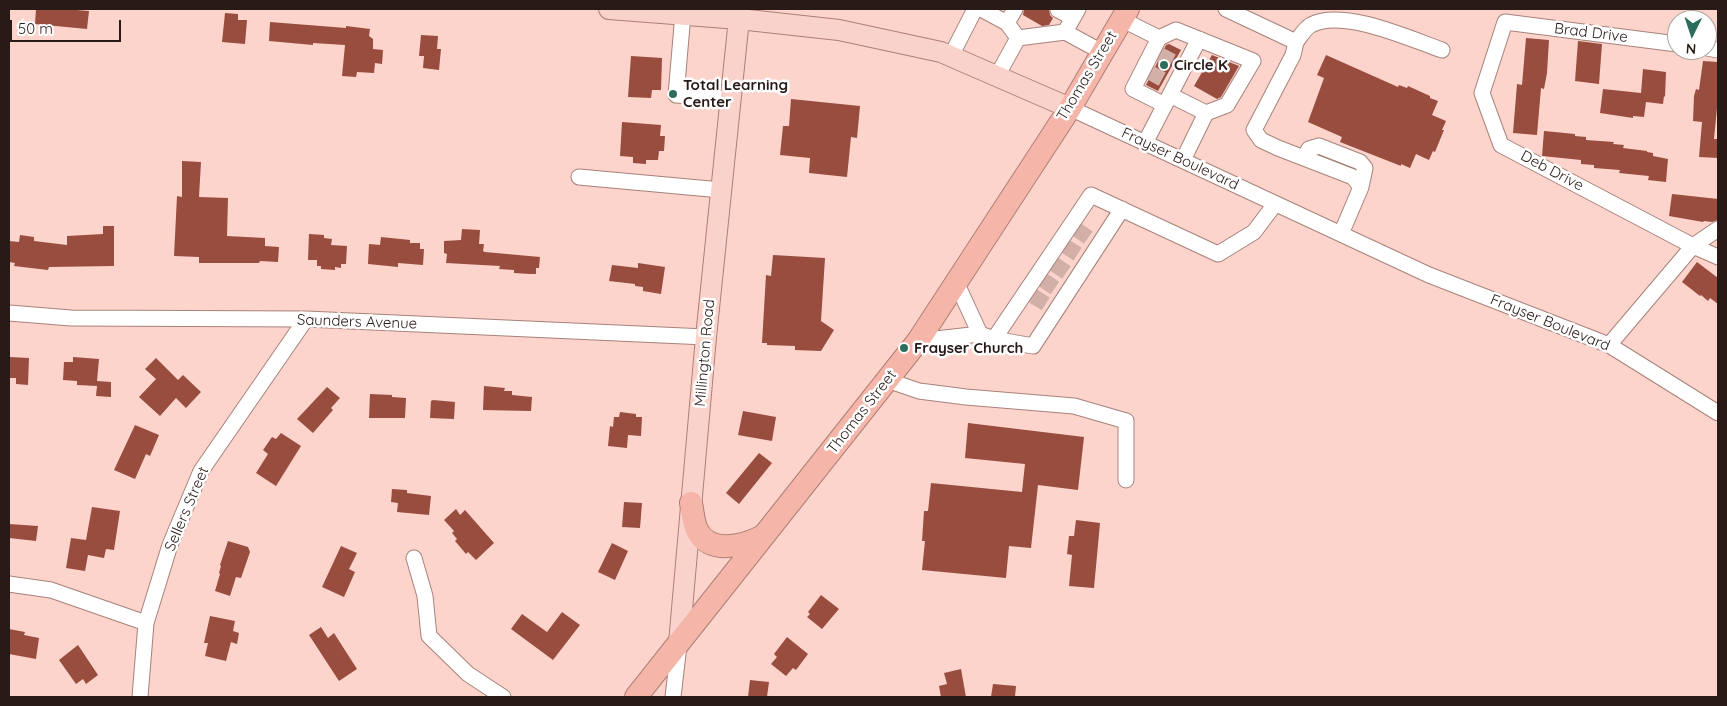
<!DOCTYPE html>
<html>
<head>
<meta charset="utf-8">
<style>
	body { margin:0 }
	#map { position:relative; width:1727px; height:706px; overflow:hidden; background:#fcd4cb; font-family:Quicksand,sans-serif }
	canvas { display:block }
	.frame { position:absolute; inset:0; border:10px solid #281a17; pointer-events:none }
	.north { position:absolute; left:1667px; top:10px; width:50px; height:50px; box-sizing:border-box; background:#fff; border:1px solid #a9a3a2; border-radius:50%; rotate:184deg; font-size:14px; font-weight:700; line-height:20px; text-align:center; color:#281a17 }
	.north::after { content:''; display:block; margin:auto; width:18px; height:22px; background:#2c6d5c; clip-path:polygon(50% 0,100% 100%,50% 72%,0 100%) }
	.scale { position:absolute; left:10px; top:20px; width:111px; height:22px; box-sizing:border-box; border:2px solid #281a17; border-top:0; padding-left:6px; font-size:15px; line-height:18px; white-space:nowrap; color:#281a17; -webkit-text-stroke:4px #fff; paint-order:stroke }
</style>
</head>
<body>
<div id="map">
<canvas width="1727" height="706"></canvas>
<div class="frame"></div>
<div class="north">N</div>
<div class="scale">50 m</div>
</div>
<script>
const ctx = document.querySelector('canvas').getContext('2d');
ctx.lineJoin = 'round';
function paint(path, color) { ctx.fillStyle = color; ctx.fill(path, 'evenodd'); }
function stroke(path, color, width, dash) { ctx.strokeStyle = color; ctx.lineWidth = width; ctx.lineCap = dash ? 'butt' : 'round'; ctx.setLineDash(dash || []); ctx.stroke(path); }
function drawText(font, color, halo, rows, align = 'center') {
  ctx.font = font + ' Quicksand,sans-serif'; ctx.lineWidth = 5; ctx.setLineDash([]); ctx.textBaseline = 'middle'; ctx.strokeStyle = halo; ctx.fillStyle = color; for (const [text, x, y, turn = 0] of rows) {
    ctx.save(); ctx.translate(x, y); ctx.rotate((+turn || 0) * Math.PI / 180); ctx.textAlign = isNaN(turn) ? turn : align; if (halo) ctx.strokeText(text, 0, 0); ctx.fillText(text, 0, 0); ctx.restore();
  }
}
const building = new Path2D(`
	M36,9h27l26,2 -2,18 -52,-5z
	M1024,9h25l1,6 3,3 -4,7 -7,1 -19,-11z
	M225,13l13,1v6h9l-2,24 -23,-2z
	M270,22l76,6v-2l24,3 -1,7 4,3v10l10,1 -1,14 -7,-1 -1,10 -17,-1 -1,5 -14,-1 3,-31 -32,-2v2l-44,-4z
	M421,35l17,1 -1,13h4l-2,21 -16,-2 1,-12h-5z
	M1526,38l23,2 -2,33 -3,16 -3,-1 -4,47 -24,-2 4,-49 5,1z
	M1578,41l24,3 -3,40 -24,-3z
	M1169,44l12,6 -23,41 -12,-6 20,-40z
	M1212,55l27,11 -18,31 -4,2 -23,-13z
	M1326,55l72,32 1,-2 8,3 1,-2 22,10v2l8,3 -6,14 14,6 -4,9h2l-9,22 -2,-1 -4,9 -13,-6 -6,14 -9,-4v2l-61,-24 2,-5 -34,-15 16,-44 -7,-3z
	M631,56l31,2 -1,32h-9l-1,8 -23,-1z
	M1703,61l15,1v36l-4,41h4v19l-19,-1 3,-35 -9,-1 1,-25 2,-7 3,1z
	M1643,69l23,3 -1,25 -1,-1 -1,8 -17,-2 -2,15 -11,-1v2l-33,-5 3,-24 38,4z
	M791,99l69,7 -3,32 -6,-1 -4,40 -38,-4 1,-15 -30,-3 3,-29h6z
	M622,122l39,3 -1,11h5l-1,15h-5l-1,9h-12v4l-13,-1v-6l-13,-1z
	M1544,131l31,3v2l11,1v3l28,2 -1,2 11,1 -1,3 24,3v1l6,1v3l15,3 -2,23 -18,-2 1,-4 -30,-3 1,-3 -26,-2v-3l-13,-1v-4l-39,-4z
	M182,161l19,1 -2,35 29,1 -1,38 38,2v8l14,1 -1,15 -18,-1 -1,2h-60v-6l-25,-1 3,-60 5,1z
	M1672,194l46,5v21l-6,2 -8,-1 -1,1 -34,-6z
	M103,226h11v40l-65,1 -1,3 -34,-4 1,-3 -6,-1v-21l10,1 1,-7 14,2v4l33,4v-9l36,-2z
	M462,229l18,1 -1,14h5l-1,7 2,1 55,5 -1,11h-3v6h-6l-16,-1v-3l-15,-1 1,-3 -54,-3 1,-9 -3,-1v-12l17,-1z
	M309,234l15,1v3l8,1 -1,6 16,1 -1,18h-5v4l-6,-1v3l-14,-1v-3h-4v-6h-9z
	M381,237l29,3v3h10v6h4l-1,16 -25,-2v4l-30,-3 1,-20 11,1z
	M773,255l52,3 -4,63 13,9 -13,21 -26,-1v-4l-28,-1v-2h-5l4,-68 5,1z
	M1697,262l21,16v26l-8,-6 -2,3 -7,-6 -1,1 -18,-14z
	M638,263l27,4 -4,27 -18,-3v-4l-8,-1v-2l-26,-3 3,-16 26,3z
	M9,357l20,1 -1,27 -12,-1v-6h-7z
	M73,357l26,2 -2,22 14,1v15l-15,-1 1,-10 -20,-1v-4l-14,-1 1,-18h9z
	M156,358l22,22 5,-5 18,17 -15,16 -10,-10 -16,18 -21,-19 17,-18 -11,-10z
	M484,386l21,2 -1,3h8v4l20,2 -1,14 -48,-1z
	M327,387l13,11 -9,10 2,2 -20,23 -16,-14z
	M370,394l22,1v2l14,1 -1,20h-36z
	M433,400l22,2 -1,17 -24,-1 1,-17z
	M743,411l33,6 -4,24 -34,-6z
	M620,412l16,2v3h6l-1,19 -13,-1 -1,13 -19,-2 2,-20 3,1 1,-10h5z
	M968,423l116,14 -6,53 -40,-5 -7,63 -22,-2 -3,32 -84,-8 3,-29h-3l2,-30h4l3,-28 91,9 3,-28 -60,-6z
	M135,425l24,10 -9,21 -4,-2 -11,25 -21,-9z
	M281,433l20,13 -25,40 -20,-13 12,-19 -5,-4 9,-13 4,2z
	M759,453l13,10 -33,41 -13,-11z
	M392,489l15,1v3l24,3 -2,19 -32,-3 1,-9 -7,-1z
	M624,502l18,1 -2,25 -18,-1z
	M92,507l28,4 -6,39 -8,-1 -2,9 -16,-3 -3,16 -19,-3 5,-30 15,2z
	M456,509l4,6 5,-5 29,33 -18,17 -8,-8 -2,2 -11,-13 2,-2 -5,-6 2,-2 -10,-11z
	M1076,520l24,3 -6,65 -25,-2 3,-31 -5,-1 2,-18h5z
	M9,524l29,2 -2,15 -27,-3z
	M228,541l20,6 2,5 -9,26 -5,-1 -6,19 -15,-5 5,-17 -1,-1 2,-7 -1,-1z
	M612,543l16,8 -13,29 -17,-8z
	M341,546l16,7 -8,16 6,3 -11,25 -22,-10z
	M821,595l18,14 -17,20 -15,-12 3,-3 -2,-2z
	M562,612l18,13 -27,35 -42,-31 11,-15 25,18z
	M210,616l25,5 -2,10 6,2 -2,11 -6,-2 -5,19 -21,-5 3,-13h-4z
	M321,627l7,11 6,-5 23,36 -18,12 -30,-46z
	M9,629l16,3 -1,3 15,3 -3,21 -27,-5z
	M787,637l21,17 -12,16 -3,-2 -7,8 -15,-12 6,-7 -3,-3z
	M78,645l20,30 -12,9 -3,-5 -7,5 -17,-24z
	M961,669l5,28h-25l-2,-11 8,-2 -3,-11z
	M750,680l19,2 -2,15h-19z
	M993,684l23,2 -1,11h-24z`);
const minorTunnel = new Path2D(`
	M1159,54l15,8
	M1149,72l15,8
	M1076,229l14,10
	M1065,246l14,9
	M1054,264l13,9
	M1043,280l12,8
	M1033,296l13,8`);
const minor = new Path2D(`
	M981,9l26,14
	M1015,9l-8,14 11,15
	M1078,9l-13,23 37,20
	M1226,9l70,33 -3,13 -39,75 7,10 17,8 75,29 8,10 -20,47
	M1058,10l15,8
	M683,14l-7,81 55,4
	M1121,19l38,19 17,-8 77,31 -26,44 -21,8 -23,47
	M1159,38l-26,51 32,16
	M1296,42c4,-5 9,-14 15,-17 32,-17 99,14 131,25
	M1677,44l-172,-22 -23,71 19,52 192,101 25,11
	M1707,48l11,2
	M951,56l24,-47
	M997,76l21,-38 47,-6
	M1170,95l36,18
	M1070,108l359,167 180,70 109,68
	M1145,143l54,-104
	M1304,158l5,-9 10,-3 41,16 5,6 -4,19
	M579,177l142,13
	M956,282l24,52
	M9,313l62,5 235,1 400,18
	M994,339l39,7 89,-137
	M918,341l62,-7 14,5 97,-144 127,59 36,-22 21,-28
	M1609,345l84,-99 25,-17
	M887,380l32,11 47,6 108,9 52,15v59
	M414,558l11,38 4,40 39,38 35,23
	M9,584l42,6 95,33
	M140,697l6,-74 24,-78 31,-74 105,-152
	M673,697l6,-52`);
const major = new Path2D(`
	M609,9l130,10 100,11 102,22 129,56
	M679,643l27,-306 34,-328`);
const highway = new Path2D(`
	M691,503c2,9 2,19 6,27 12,25 47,16 66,6
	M636,697l282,-356 152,-233 58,-99`);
const markers = [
	[1164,65,5,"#2c6d5c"],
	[673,94,5,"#2c6d5c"],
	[904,348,5,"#2c6d5c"]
];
const streetNames = [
	["Brad Drive",1591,33,7],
	["Thomas Street",1087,76,-59],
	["Frayser Boulevard",1180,159,25],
	["Deb Drive",1552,171,28],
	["Saunders Avenue",357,322,2],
	["Frayser Boulevard",1550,323,22],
	["Millington Road",705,353,-85],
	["Thomas Street",862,412,-52],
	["Sellers Street",187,509,-67]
];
const poiNames = [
	["Circle K",1174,65],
	["Total Learning",683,85],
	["Center",683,102],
	["Frayser Church",914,348]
];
paint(building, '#984d3f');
stroke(minorTunnel, '#d2afa7', 15, [15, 8]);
stroke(minor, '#a7827a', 17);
stroke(major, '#ad7f76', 22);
stroke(highway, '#ad7f76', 24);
stroke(minor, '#fff', 15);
stroke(major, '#f9d3cb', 20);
stroke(highway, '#f5b6a9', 22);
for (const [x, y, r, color] of markers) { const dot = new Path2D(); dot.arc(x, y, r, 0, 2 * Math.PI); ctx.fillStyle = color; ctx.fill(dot); stroke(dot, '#fff', 2); }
drawText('15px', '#281a17', '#fff', streetNames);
drawText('bold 15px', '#281a17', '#fff', poiNames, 'left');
</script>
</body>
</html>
